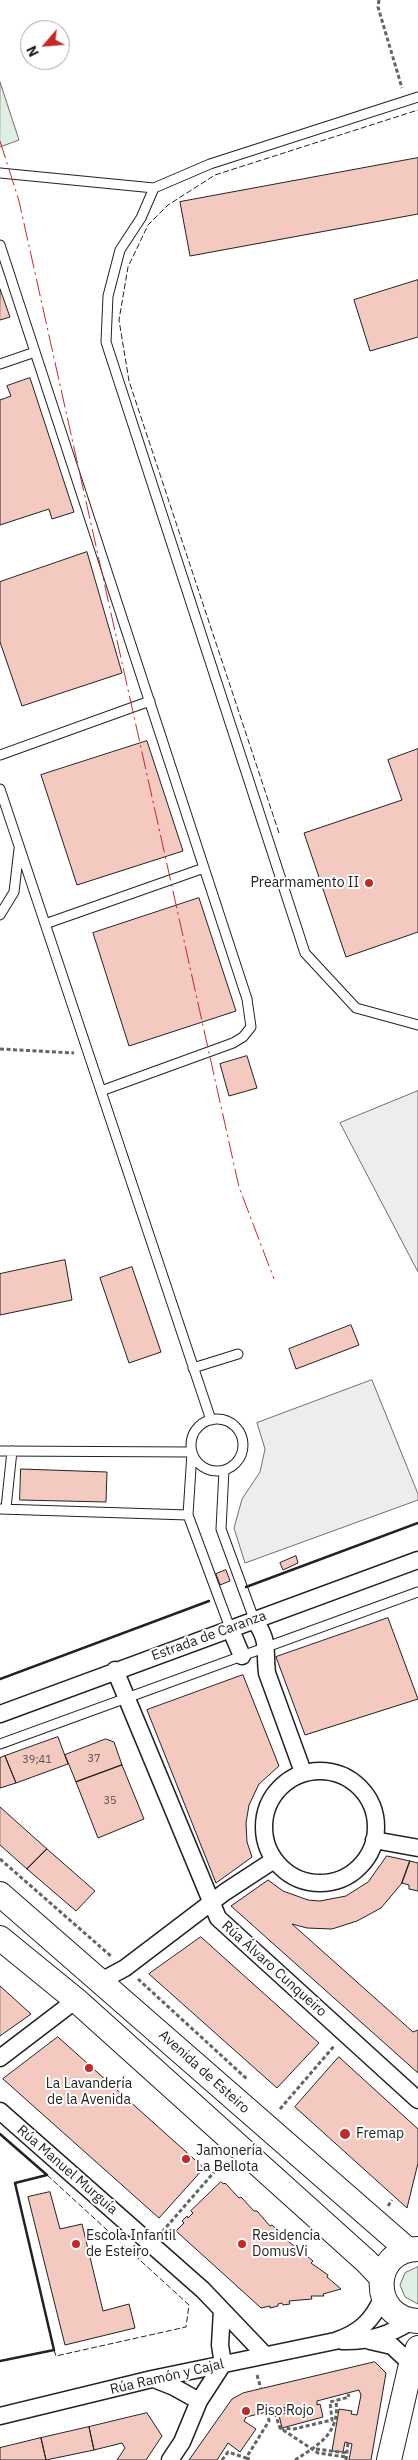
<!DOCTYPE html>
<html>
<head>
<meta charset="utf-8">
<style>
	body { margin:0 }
	#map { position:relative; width:418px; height:2460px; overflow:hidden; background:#fff; font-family:"IBM Plex Sans",sans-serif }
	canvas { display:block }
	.north { position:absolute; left:20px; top:20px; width:50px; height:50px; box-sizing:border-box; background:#fff; border:1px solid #a7a7a7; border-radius:50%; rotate:243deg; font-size:14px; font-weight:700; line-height:20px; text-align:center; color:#222 }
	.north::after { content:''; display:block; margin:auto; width:18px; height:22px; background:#c62828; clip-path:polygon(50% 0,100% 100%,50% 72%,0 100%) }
</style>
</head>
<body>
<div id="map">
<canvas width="418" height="2460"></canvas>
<div class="north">N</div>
</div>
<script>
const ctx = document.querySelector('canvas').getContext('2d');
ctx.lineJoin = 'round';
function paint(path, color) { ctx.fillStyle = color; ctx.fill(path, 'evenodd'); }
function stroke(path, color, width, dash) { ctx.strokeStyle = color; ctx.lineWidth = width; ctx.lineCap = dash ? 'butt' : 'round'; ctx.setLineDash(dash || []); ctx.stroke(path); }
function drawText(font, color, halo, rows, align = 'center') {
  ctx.font = font + ' "IBM Plex Sans",sans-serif'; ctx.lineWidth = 4; ctx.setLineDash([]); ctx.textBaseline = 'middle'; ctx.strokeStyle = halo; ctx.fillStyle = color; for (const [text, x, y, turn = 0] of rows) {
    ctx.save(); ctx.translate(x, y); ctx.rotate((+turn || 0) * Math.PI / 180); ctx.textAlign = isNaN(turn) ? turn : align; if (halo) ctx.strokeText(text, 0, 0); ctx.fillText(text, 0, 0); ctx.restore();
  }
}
const green = new Path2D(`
	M0,82l19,58 -19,7z
	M418,2267v37l-13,-7 -5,-12 5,-12z`);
const parking = new Path2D(`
	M418,1091v181l-78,-149z
	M372,1380l46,114v6l-173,63 -11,-35 8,-29 18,-27 5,-23 -8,-26z`);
const building = new Path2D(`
	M418,158v56l-228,42 -10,-54z
	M418,280v57l-48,14 -16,-51z
	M0,289l10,28 -10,3z
	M30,378l44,134 -22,7 -3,-10 -49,16v-125l11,-4 -4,-10z
	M87,552l35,121 -100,33 -22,-64v-60z
	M147,741l36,110 -106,34 -36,-110z
	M418,749v183l-72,25 -42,-124 98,-33 -14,-40z
	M199,898l37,113 -107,35 -36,-113z
	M247,1056l10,32 -28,8 -9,-32z
	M65,1260l7,40 -72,15v-41z
	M132,1267l29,85 -32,11 -29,-85z
	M351,1325l8,20 -63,24 -7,-20z
	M21,1469l86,3 -1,30 -86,-2z
	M296,1556l2,7 -15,7 -3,-7z
	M226,1570l4,11 -10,4 -4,-11z
	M388,1618l30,81 -113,36 -29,-78z
	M243,1675l36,91 -20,18 -10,21 -3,18 1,19 5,15 -36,26 -69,-173z
	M58,1737l10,27 -52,19 -11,-27z
	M106,1739l8,3 8,23 -46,17 -11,-27z
	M5,1756l11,27 -16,5v-30z
	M122,1765l22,54 -46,19 -22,-56z
	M0,1807l47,42 -20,20 -27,-24z
	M47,1849l48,42 -19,20 -49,-42z
	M387,1856l23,5 -8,22 -21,25 -24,13 -25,8 -25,-1 -15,-4 121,108 5,-2v43l-187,-167 37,-26 15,11 25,9 12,1 26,-5 22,-14z
	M410,1861l8,2v28l-9,-2v-4l-7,-2z
	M201,1937l118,106 -42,45 -128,-114z
	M0,1986l31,28 -31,22z
	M58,2037l146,131 -45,50 -156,-139z
	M339,2057l79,72v34l-11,45 -112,-101z
	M221,2182l3,2 1,-1 14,15 2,-1 13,14h3l13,15 2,-1 10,9 -1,2 16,12 -1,1 5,5 1,-2 11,9 -2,2 17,12 -1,2 14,12 -18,5 1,2h-13l1,3 -23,2 1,3 -7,1 -1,-2 -4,1v2l-8,2v-2l-9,2 -11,-10 -74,-67 8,-8 -2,-2 5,-5 1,2 5,-5 -2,-2z
	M50,2192l10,37 22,-5 21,87 26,-7 6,24 -70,17 -37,-148z
	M375,2362l11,11 -15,87h-22l3,-16 -7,-2 -2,10 -11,-1 7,-42 13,2 -1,3 6,1 4,-20 -2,-5 -42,11v4l3,-1 3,13 -41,11 -3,-13 10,-3 -2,-5 -41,10 -2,4 12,8 -16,23 -12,-9 -11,17h-28l43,-61 11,-6z
	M147,2413l15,23 -16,24h-29l8,-12 -3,-5 -28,7 -5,-23z
	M89,2427l5,23 -48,10 -5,-22z
	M41,2438l5,22h-46v-12z`);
const path = new Path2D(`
	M379,0l-1,7 24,81
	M0,1049l74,4
	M0,1859l112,98
	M138,1979l110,101
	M280,2109l55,-64
	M388,2206l4,-6
	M162,2232l60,-69
	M257,2375l4,14
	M267,2412l1,3 20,-6
	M275,2413l5,15 38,25 28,4
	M280,2428l14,1 38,-9 -2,-18 19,-5 -1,-3
	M316,2449l31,4
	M246,2458l6,2
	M222,2460l6,-8 18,6 23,-37 -1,-6
	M295,2460c25,-16 45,-27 41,-60
	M346,2460l2,-17`);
const lane = new Path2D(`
	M418,97l-208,67 -56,24 -13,30 -21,32 -12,46 -2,46 199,611 51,55 62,17
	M0,173l154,15
	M0,245l247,754 4,28 -8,10 -10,6 -132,48
	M0,364l35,-12
	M0,755l150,-54
	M0,789l211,631
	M0,915l14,-23 5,-43
	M45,924l159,-56
	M193,1368l45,-14
	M191 1445a26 26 0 1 1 52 0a26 26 0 1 1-52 0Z
	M0,1451l192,1 -4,63 42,113
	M224,1470l-3,59 33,90
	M6,1508l6,-57
	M0,1509l188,6
	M0,1744l418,-152`);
const street = new Path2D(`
	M254,1619c16,24 10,28 13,54l36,99
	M230,1628l12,28
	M115,1670l103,248 200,182
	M0,1714l418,-154
	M264 1827a56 56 0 1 1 112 0a56 56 0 1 1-112 0Z
	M374,1840l44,8
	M101,1981l24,-13 100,-76 49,-32
	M0,2058l76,-58
	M0,2111l203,179 62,65
	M222,2310l-2,35 3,19
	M342,2341c25,1 48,-6 69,-20
	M370,2341l22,5 16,15
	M154,2379l20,8 25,14
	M0,2416l152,-37 183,-38c24,-8 38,-20 48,-45
	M170,2460l12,-18 17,-41 24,-37`);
const secondary = new Path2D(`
	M0,1894l408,356
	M0,1938l76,62 291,262 15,16
	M418,2249c-48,0 -49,70 0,72
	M389,2460l21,-91 8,-21`);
const fence = new Path2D(`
	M279,833l-150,-452 -10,-61 9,-53 20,-42 20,-20 47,-30 203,-65
	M47,2175l142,130 -3,22 -130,29 -2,-6`);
const wall = new Path2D(`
	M246,1587l172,-64
	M0,1679l209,-78
	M0,2134l47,41 -32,8 39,167 -54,11`);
const power = new Path2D(`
	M0,141l19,60 220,986 35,92`);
const markers = [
	[369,883,5,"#c62828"],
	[89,2068,5,"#c62828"],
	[345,2134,6,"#c62828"],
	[186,2159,5,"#c62828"],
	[76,2244,5,"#c62828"],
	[242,2244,5,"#c62828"],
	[246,2411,5,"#c62828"]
];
const numberNames = [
	["37",94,1759],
	["39;41",37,1760],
	["35",110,1801]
];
const poiNames = [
	["Prearmamento II",359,883,"right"],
	["La Lavandería",89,2084,"center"],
	["de la Avenida",89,2100,"center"],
	["Fremap",356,2134],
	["Jamonería",196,2151],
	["La Bellota",196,2167],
	["Escola Infantil",86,2236],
	["de Esteiro",86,2252],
	["Residencia",252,2236],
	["DomusVi",252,2252],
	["Piso Rojo",256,2411]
];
const streetNames = [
	["Estrada de Caranza",209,1636,-20],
	["Rúa Álvaro Cunqueiro",274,1969,42],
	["Avenida de Esteiro",204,2072,42],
	["Rúa Manuel Murguía",67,2170,41],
	["Rúa Ramón y Cajal",167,2377,-13]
];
paint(green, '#e0efe3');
stroke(green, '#6f6f6f', 1);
paint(parking, '#ededed');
stroke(parking, '#6f6f6f', 1);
paint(building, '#f3c9c0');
stroke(building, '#222', 1);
stroke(lane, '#222', 11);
stroke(street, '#222', 19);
stroke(secondary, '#222', 26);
stroke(path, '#646464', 3, [4, 2.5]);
stroke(lane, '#fff', 9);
stroke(street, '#fff', 16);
stroke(secondary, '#fff', 24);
stroke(fence, '#222', 1, [6, 2.5]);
stroke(wall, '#222', 2.5);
stroke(power, '#c62828', 1, [18, 4, 2.5, 4]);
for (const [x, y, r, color] of markers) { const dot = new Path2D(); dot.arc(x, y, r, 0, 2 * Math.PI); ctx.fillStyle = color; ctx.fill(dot); stroke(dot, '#fff', 2); }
drawText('11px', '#564c4a', null, numberNames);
drawText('14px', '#222', '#fff', poiNames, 'left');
drawText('14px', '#222', '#fff', streetNames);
</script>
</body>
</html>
